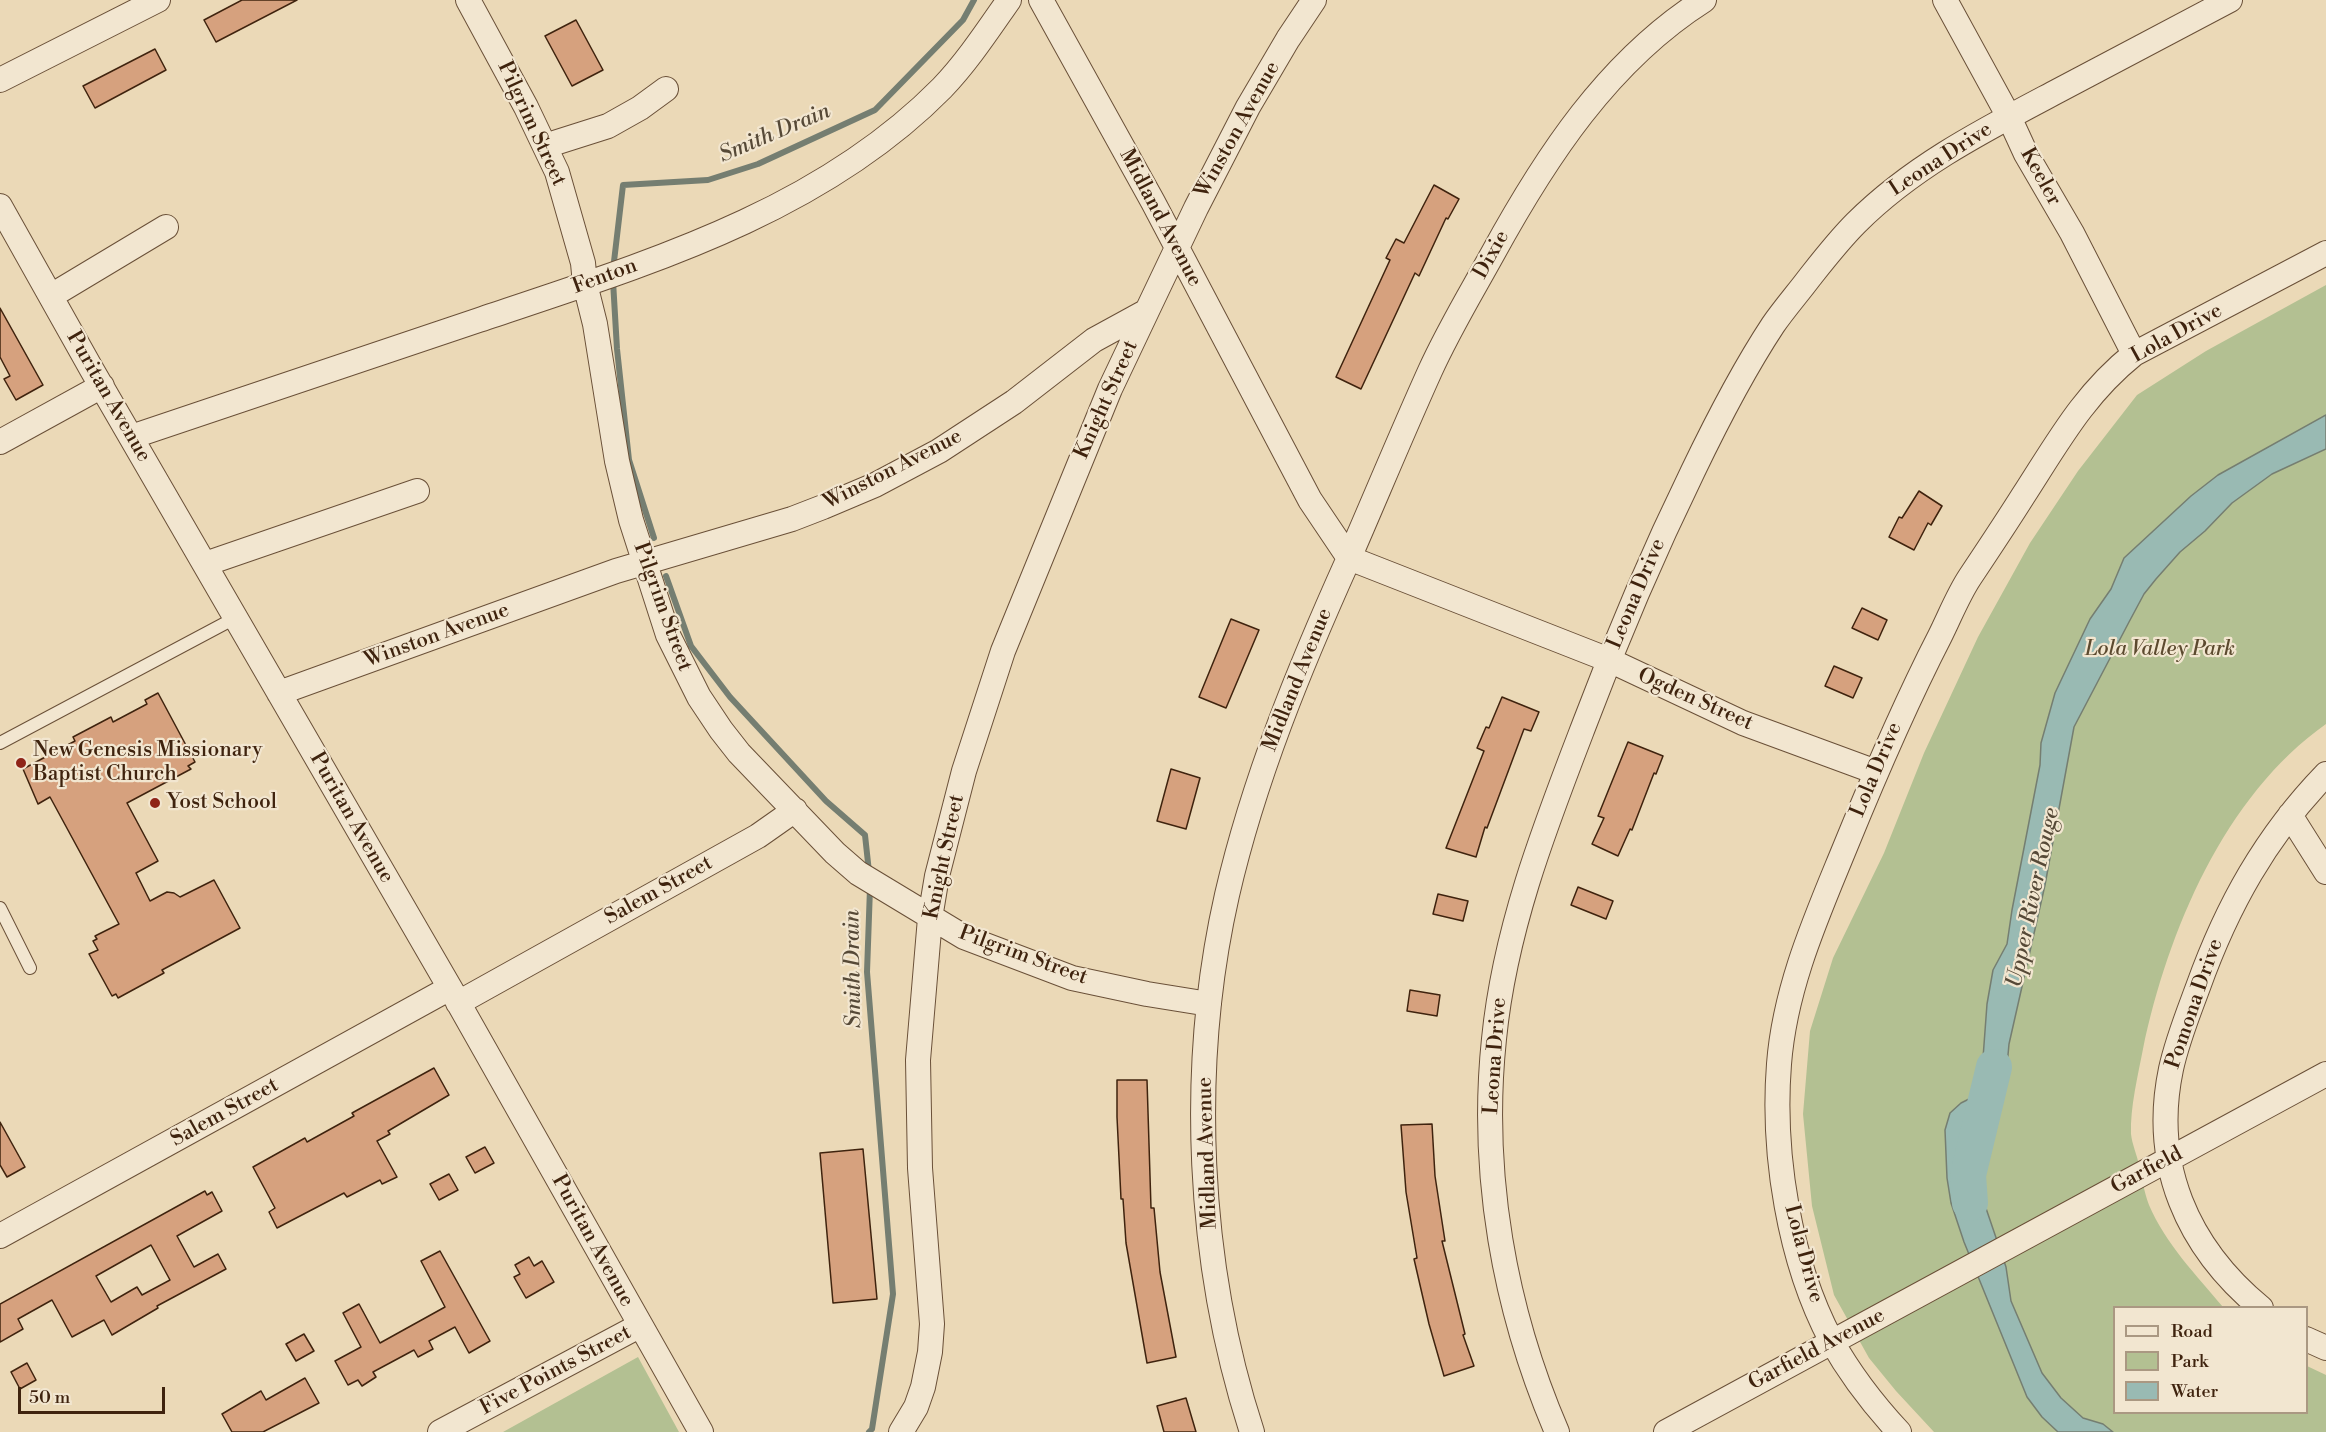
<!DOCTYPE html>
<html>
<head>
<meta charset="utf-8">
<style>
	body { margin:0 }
	#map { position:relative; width:2326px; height:1432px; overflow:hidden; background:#ebd9b7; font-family:"Libre Bodoni",serif }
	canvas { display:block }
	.legend { position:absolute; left:2113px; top:1306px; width:195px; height:108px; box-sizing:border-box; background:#f2e6d0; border:2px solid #aa9882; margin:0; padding:8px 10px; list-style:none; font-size:18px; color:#3f230e }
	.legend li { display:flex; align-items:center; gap:12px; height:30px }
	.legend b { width:30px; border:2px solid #aa9882 }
	.scale { position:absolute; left:18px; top:1387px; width:147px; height:27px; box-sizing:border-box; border:3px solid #3f230e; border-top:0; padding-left:8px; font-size:18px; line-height:21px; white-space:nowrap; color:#3f230e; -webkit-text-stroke:4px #f2e6d0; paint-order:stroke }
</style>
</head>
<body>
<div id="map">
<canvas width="2326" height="1432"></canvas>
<ul class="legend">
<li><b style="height:8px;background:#f2e6d0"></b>Road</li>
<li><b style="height:16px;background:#b3c092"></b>Park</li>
<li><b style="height:16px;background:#99bab3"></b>Water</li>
</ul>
<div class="scale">50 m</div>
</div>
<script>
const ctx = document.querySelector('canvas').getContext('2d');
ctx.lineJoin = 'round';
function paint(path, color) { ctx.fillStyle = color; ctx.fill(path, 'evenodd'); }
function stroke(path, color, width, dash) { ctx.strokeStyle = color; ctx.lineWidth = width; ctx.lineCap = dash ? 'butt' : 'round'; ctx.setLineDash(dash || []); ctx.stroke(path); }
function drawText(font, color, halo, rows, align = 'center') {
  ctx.font = font + ' "Libre Bodoni",serif'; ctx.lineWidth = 4.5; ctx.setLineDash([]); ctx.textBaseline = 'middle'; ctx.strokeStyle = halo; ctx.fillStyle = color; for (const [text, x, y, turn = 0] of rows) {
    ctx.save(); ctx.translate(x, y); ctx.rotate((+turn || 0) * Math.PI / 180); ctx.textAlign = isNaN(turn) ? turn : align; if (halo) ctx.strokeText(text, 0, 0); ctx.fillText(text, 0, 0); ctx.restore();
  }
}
const green = new Path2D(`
	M2326,285v439c-102,72 -158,207 -183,325 -5,26 -13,59 -12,85 1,10 6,21 8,31 3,13 5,27 10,40 16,38 48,71 74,102l-109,1v104h192l1,-46 19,9v57h-392l-38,-41 -27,-33 -35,-63 -22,-89 -9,-92 7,-83 23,-73 51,-105 40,-100 54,-116 52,-94 48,-72 59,-76 69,-44z
	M638,1357l41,75h-176z`);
const water = new Path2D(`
	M2326,415v34l-54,25 -40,29 -27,28 -25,21 -24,27 -12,15 -15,28 -55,105 -29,158 -36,159 -4,44 -5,14 -24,18 -6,15 4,38 32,94 5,34 31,72 19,25 22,20 20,6 10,8h-55l-16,-15 -15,-20 -63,-155 -13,-39 -4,-25 -2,-48 5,-17 11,-10 12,-6 10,-39 4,-54 6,-34 14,-26 5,-34 28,-145 1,-22 14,-50 35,-74 21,-30 13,-31 67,-62 27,-21z`);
const stream = new Path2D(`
	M613,270l10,-85 85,-5 50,-16 117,-54 88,-90 11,-20
	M613,281l4,68 12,111 25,78
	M666,576l25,70 39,51 96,104 39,34 4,37
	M869,1432l3,-3 21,-135 -26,-322 3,-84`);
const river = new Path2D(`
	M1970,1203l-2,-28 26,-108`);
const building = new Path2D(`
	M242,0h55l-81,42 -12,-22z
	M576,20l27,50 -31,16 -27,-50z
	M155,49l11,21 -71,38 -12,-22z
	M1434,185l25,14 -11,20 -2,-1 -27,58 -4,-3 -54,116 -25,-12 54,-117 -4,-2 10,-19 8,4z
	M0,308l43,77 -27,15 -12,-21 6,-3 -10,-19z
	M1919,491l23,15 -11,19 -3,-2 -14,27 -25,-13 10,-20 3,1z
	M1862,608l25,12 -9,20 -26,-12z
	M1231,619l28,11 -33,78 -27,-11z
	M1834,666l28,12 -9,20 -28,-12z
	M158,693l37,69 -7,4 3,3 -64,34 31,58 -22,12 14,28 17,-9 7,1 6,4 34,-17 26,48 -78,42 2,3 -46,25 -2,-4 -4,2 -23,-42 9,-4 -5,-9 4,-2 -2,-3 24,-12 -69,-127 -12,7 -15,-35 52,-28 -2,-4 38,-20 2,5 34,-18 -2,-4z
	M1502,697l37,15 -8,19 -7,-2 -37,99 -2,-1 -9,30 -30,-9 38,-97 -7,-3 9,-21 3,1z
	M1628,742l35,14 -7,18 -2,-1 -22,57 -2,-1 -12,27 -26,-12 12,-26 -6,-2z
	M1171,769l29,9 -14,51 -29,-8z
	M1578,887l35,14 -7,18 -35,-14z
	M1438,894l30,7 -5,20 -30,-7z
	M1410,990l30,5 -3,21 -30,-5z
	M434,1068l15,27 -61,36 2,3 -13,7 20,36 -15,7 -2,-4 -33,17 -3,-4 -67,35 -8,-16 6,-4 -22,-41 52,-29 2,4 47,-26 -2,-3z
	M1117,1080h30l4,128h3l6,64 16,85 -29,6 -21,-120 -3,-44h-2l-4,-82z
	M0,1122l25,45 -18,10 -7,-12z
	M1432,1124l3,52 10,65h-3l23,93 -2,1 11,31 -30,10 -15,-52 -15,-65 3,-1 -11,-66 -5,-67z
	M485,1147l9,16 -19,10 -9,-16z
	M863,1149l14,150 -44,4 -13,-150z
	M449,1174l9,16 -19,10 -9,-16z
	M205,1191l2,4 5,-3 10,19 -45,25 17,31 24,-13 8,15 -69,37 1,2 -46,27 -8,-15 -32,17 -20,-37 -34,19 5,10 -23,13v-38zM151,1245l19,35 -28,15 -5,-8 -26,15 -15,-26z
	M440,1251l50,90 -21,12 -14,-26 -26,14 4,8 -15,8 -4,-7 -41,22 3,5 -14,9 -4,-6 -10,5 -13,-24 26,-14 -18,-34 16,-9 21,39 65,-36 -24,-46z
	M529,1257l5,9 8,-5 12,21 -28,16 -12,-21 6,-3 -5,-9z
	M304,1334l10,17 -18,10 -10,-17z
	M27,1363l9,17 -16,9 -9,-17z
	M305,1378l14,25 -56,29h-31l-10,-18 39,-23 5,9z
	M1186,1398l10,34h-32l-7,-26z`);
const service = new Path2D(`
	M0,743l235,-125
	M0,908l30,60`);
const minor = new Path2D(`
	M468,0l58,107 31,65 26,91 2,21 10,40 22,137 14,59 37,115 31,62 22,33 18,23 96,100 23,20 106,64 108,41 75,16 62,10
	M1041,0l112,202 157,298 39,58c-49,109 -95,220 -122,337 -39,172 -30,369 25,537
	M1704,0c-96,61 -159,158 -212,255 -21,38 -44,76 -62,116 -28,62 -54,125 -81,187l260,102 134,63 133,49
	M1945,0l64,117 17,37 46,79 62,121
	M0,80l158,-80
	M545,146l63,-20 32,-18 26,-19
	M0,206l92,164 358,618 251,444
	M51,296l115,-69
	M131,437c116,-39 232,-78 348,-117 163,-55 339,-106 463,-232 25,-26 46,-58 67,-88
	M0,442l102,-56
	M205,564l212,-73
	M279,693l337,-122 176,-52 31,-12 52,-22 64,-34 75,-49 80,-62 53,-29 49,-103 52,-101 40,-68 26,-39
	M2290,815l36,57
	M458,1003l300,-167 37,-26
	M0,1236l450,-248
	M2261,1308c-74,-61 -110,-144 -90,-239 6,-28 17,-55 27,-82 29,-81 68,-151 128,-213
	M2306,1339l20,9
	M440,1432l199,-106
	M901,1432l15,-25 7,-20 7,-35 2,-28 -12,-156 -2,-108 12,-142 7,-42 27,-105 39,-120 107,-262 37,-78
	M1557,1432c-53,-123 -77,-259 -63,-393 11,-112 52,-215 92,-319 32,-85 67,-167 107,-249 24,-50 49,-99 80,-146 11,-16 25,-32 37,-48 15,-19 29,-37 46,-54 56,-56 126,-92 196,-129 59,-31 119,-63 178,-94
	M1666,1432l660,-358
	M1899,1432c-26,-28 -49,-58 -68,-92 -42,-79 -59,-187 -52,-276 6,-78 38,-148 67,-219 29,-71 59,-141 94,-209 10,-20 18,-41 30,-59 18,-27 36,-54 53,-81 35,-54 60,-101 111,-142l192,-101`);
const markers = [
	[21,763,6,"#8f2418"],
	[155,803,6,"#8f2418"]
];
const streetNames = [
	["Pilgrim Street",531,124,65],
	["Winston Avenue",1238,130,-61],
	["Leona Drive",1941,160,-33],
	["Keeler",2040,177,61],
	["Midland Avenue",1160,218,62],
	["Dixie",1492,255,-61],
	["Fenton",605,277,-20],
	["Lola Drive",2177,334,-29],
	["Puritan Avenue",108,397,60],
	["Knight Street",1107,400,-66],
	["Winston Avenue",893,470,-27],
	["Leona Drive",1637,594,-67],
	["Pilgrim Street",662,607,70],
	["Winston Avenue",437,636,-20],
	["Midland Avenue",1298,680,-68],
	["Ogden Street",1695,700,24],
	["Lola Drive",1877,770,-67],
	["Puritan Avenue",351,818,60],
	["Knight Street",945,857,-78],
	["Salem Street",659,891,-29],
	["Pilgrim Street",1023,956,20],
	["Pomona Drive",2195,1004,-71],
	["Leona Drive",1496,1056,-86],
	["Salem Street",225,1113,-29],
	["Midland Avenue",1208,1153,-92],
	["Garfield",2147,1171,-28],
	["Puritan Avenue",592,1241,61],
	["Lola Drive",1803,1254,75],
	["Garfield Avenue",1817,1350,-28],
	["Five Points Street",556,1371,-28]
];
const parkNames = [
	["Lola Valley Park",2160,650]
];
const poiNames = [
	["New Genesis Missionary",33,751],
	["Baptist Church",33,775],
	["Yost School",167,803]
];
const waterNames = [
	["Smith Drain",775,134,-23],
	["Upper River Rouge",2034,898,-78],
	["Smith Drain",854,969,-91]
];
paint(green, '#b3c092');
paint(water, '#99bab3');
stroke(water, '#757e71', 1.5);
stroke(stream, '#757e71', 6);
stroke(river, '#99bab3', 36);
paint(building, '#d6a17e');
stroke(building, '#3f230e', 1.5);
stroke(service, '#6a5038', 14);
stroke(minor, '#6a5038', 26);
stroke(service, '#f2e6d0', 12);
stroke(minor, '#f2e6d0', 24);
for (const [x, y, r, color] of markers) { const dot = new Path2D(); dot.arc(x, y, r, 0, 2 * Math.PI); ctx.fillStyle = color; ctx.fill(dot); stroke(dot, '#f2e6d0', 2); }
drawText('21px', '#3f230e', '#f2e6d0', streetNames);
drawText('italic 21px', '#5c4a2f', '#f2e6d0', parkNames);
drawText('21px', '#3f230e', '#f2e6d0', poiNames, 'left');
drawText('italic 22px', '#564937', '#f2e6d0', waterNames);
</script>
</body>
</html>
